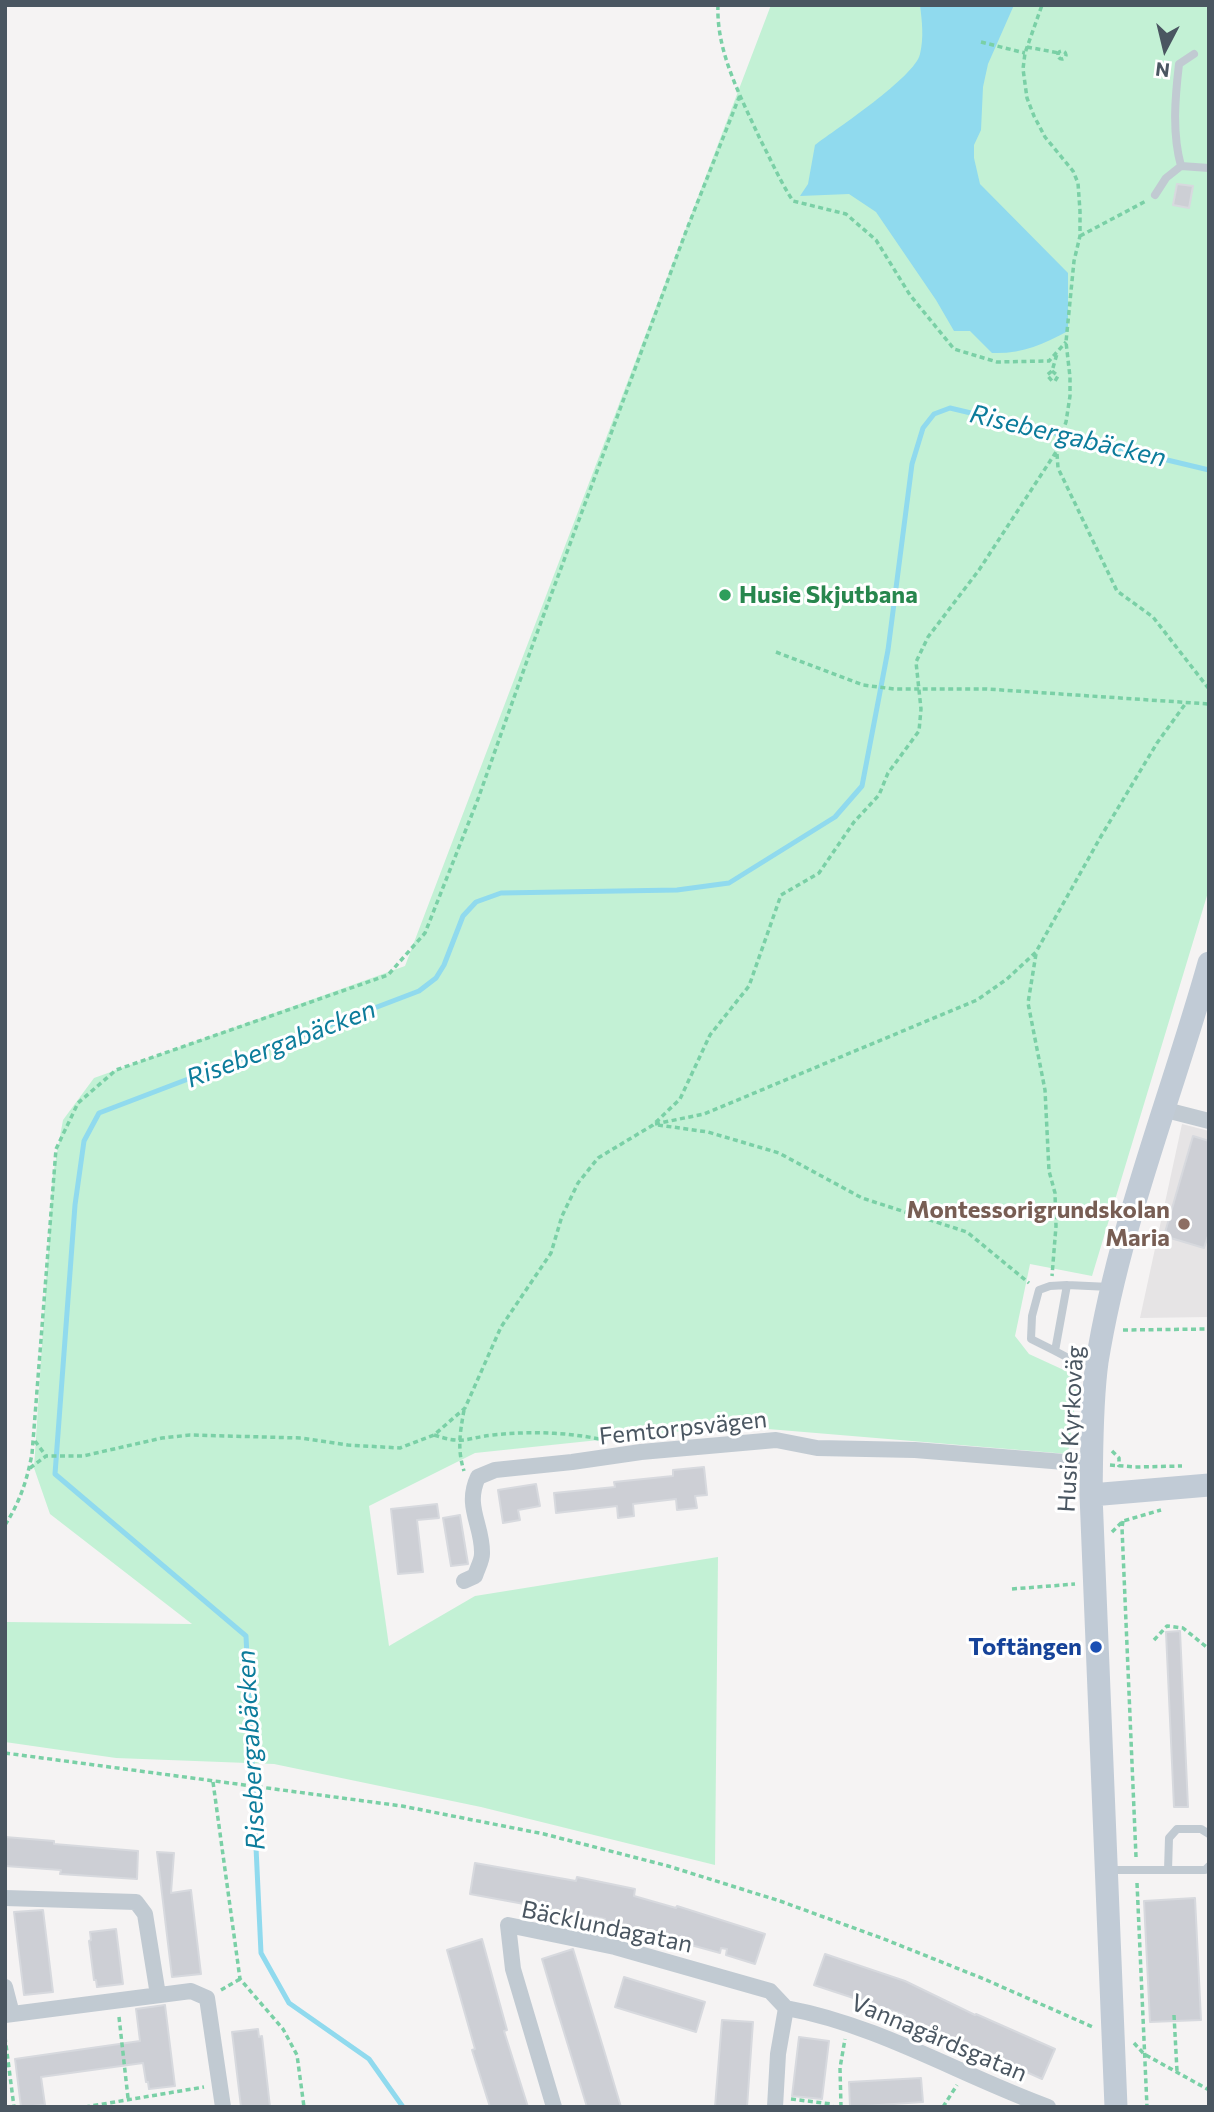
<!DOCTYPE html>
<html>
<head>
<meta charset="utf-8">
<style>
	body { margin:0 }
	#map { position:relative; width:1214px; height:2112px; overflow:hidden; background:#f5f3f3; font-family:Commissioner,sans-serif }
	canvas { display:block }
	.frame { position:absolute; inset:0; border:7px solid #4a5661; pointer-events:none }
	.north { position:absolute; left:1130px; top:14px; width:70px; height:70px; -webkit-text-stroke:5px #fff; paint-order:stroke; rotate:187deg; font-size:19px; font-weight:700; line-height:28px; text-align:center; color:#4a5661 }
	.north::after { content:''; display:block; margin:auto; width:24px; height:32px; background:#4a5661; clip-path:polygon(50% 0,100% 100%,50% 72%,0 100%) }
</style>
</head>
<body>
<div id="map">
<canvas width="1214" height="2112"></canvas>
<div class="frame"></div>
<div class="north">N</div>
</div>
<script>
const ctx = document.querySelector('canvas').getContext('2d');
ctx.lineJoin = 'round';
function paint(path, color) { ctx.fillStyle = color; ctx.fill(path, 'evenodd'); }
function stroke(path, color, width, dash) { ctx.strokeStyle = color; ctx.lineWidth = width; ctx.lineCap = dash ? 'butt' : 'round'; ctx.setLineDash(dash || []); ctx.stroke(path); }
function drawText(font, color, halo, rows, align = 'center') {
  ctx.font = font + ' Commissioner,sans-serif'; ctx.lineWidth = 6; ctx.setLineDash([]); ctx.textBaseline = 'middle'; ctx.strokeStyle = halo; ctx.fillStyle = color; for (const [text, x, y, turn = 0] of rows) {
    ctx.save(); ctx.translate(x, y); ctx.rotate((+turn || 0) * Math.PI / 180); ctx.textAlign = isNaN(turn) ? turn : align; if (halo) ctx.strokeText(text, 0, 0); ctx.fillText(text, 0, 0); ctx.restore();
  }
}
const education = new Path2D(`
	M1182,1124l27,7v186l-69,1z`);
const green = new Path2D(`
	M771,5h438v884l-117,387 -62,-12 -15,72 14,18 50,23 -11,77 -336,-28 -257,27 -106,53 20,140 86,-50 243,-39 -3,308 -234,-58 -207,-43 -158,-6 -111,-16v-120l187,2 -142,-110 -16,-46 19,-293 10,-55 31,-42 311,-112z`);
const water = new Path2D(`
	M920,5h94l-26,59 -5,23 -2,43 -7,15v13l6,26 88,89v58c-26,14 -46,23 -76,22l-22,-22h-16l-18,-31 -60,-88 -27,-18 -49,2 8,-12 7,-39c21,-16 100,-68 105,-91 4,-16 2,-33 0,-49z`);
const stream = new Path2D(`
	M403,2107l-34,-48 -80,-56 -28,-50 -15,-317 -191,-162 20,-269 9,-64 15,-28 320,-122 17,-13 8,-13 19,-49 13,-14 25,-9 176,-3 52,-7 106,-66 27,-31 26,-136 24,-186 11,-36 11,-14 16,-6 259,62`);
const building = new Path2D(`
	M1177,184l16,2 -4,22 -16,-3z
	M1193,1136l16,5v92l-5,15 -40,-12z
	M704,1467l3,28 -12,1 2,12 -20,2 -1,-11 -43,5 1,12 -16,2 -1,-12 -61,7 -2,-20 61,-6 -1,-5 59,-6v-6z
	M536,1484l4,22 -22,4 2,10 -17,3 -5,-33z
	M437,1504l2,14 -22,2 6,52 -25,2 -7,-65z
	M460,1515l8,49 -17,2 -8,-48z
	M1180,1631l8,176h-14l-8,-175z
	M5,1837l49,4v3l84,7 -1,28 -77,-5 1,-4 -56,-4z
	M157,1852l17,1 -3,40 20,-3 10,84 -29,3z
	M475,1863l101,18 1,-4 58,12 -1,7 42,12 1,-2 88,28 -10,30 -29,-9 1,-6 -6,-1 -1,5 -116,-32 1,-2 -135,-25z
	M1195,1898l6,122 -51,2 -6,-121z
	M43,1910l10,82 -29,3 -10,-83z
	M116,1929l7,55 -26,3 -1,-7h-2l-5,-39 2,-1 -1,-8z
	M482,1939l25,91 -3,1 24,76h-38l-18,-57 3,-1 -28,-99z
	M573,1949l30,98 18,60h-34l-32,-104 -13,-44z
	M825,1954l80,27 70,34 1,-1 79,35 -13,30 -87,-39 -1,1 -50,-24 1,-2 -91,-30z
	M624,1977l81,25 -9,30 -81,-25z
	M165,2005l10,81 -26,3 -1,-7h-2l-3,-19 -102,14 4,28 -24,2 -6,-48 125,-18 -4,-32z
	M722,2020l31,2 -6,85h-32z
	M258,2029l1,8 3,-1 8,71h-29l-9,-75z
	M799,2037l30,4 -7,58 -30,-3z
	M921,2078l2,24 -73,5 -1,-25z`);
const path = new Path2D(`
	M718,5c-2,47 23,92 42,134 11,21 20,42 33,62l53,13 30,26 34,55 44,54 43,13 52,-1 17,-19
	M981,42l44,11
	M1027,47l32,6
	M1058 55a4 4 0 1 1 8 0a4 4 0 1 1-8 0Z
	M1080,236l66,-35
	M1052,371l6,5 -3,5h-3l-5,-6 5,-4 5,-17
	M1057,454l1,14 59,123 36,26 56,72
	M776,652l87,33 31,4h93l222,15
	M1036,954l-8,49 17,87 4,81 6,22 1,33 -4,50
	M655,1124l49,-10 273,-114 30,-21 29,-27 64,-114 57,-95 29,-40
	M658,1125l50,7 71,21 83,45 105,34 62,51
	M1123,1330l86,-1
	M464,1410c-4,23 -7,39 0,61
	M434,1435c30,10 31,3 59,0 38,-4 74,-3 111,5
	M35,1441l11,15
	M1112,1451l7,7v9
	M1110,1465l25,2 47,-1
	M30,1468l16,-12h37l79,-18 28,-3 111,3 47,7 52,3 34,-13 31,-27 36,-81 50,-74 11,-37 16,-33 20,-25 55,-33 27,-26 30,-64 39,-49 32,-91 38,-22 35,-51 25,-27 9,-22 31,-42 2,-22 -5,-47 12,-25 51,-67 77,-118 10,-30 4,-26v-19l-4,-35 8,-81 6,-25v-25l-2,-28 -5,-12 -28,-34 -11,-21 -7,-18 -4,-29 2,-16 17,-48
	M1123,1521l-1,7 14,329
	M5,1525c15,-23 22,-45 27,-71l24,-305 22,-46 38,-33 272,-95 37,-42 53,-134 56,-158 151,-407 55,-139
	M1112,1532l11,-11 38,-11
	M1012,1589l63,-5
	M1154,1640l13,-14 16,2 26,21
	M5,1753l397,53 142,28 124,32 112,35 104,38 100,40 111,49
	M213,1782l27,197 43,50 14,26 7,52
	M1137,1883l10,224
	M221,1990l19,-11
	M1174,2015l3,56
	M119,2017l9,81
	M5,2037l9,70
	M1134,2043l10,11 65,36
	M791,2099l40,5 2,3
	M85,2107l119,-20
	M841,2107l-1,-39 5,-29
	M943,2107l14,-22`);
const lane = new Path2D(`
	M1181,166c-9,-33 -6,-68 -2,-102l15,-10
	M1155,195l11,-17 15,-12 28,2
	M1055,1351l-24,-12 1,-23 7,-26 11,-4 17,-1
	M1093,1364l-17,-2 -21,-11 12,-66 43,2
	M1109,1870h96l4,-4
	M1168,1870l1,-32 8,-9h24l8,5`);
const street = new Path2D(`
	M1162,1109l47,12
	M464,1581l11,-5c2,-7 7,-15 7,-22 1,-29 -18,-47 -4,-77l17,-7 77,-8 69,-10 135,-12 41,8 98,2 162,13 15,-1
	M5,1898l131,4 9,12 13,81
	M5,1987l7,27
	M5,2015l186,-24 16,7 16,109
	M554,2107l-41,-138 -5,-44 107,22 155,44 16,17
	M775,2107l3,-53 8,-46c93,17 174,67 262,99`);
const secondary = new Path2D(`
	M1091,1495l118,-10
	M1116,2107l-25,-612c1,-44 0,-89 6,-133 22,-137 75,-267 112,-399`);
const markers = [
	[725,595,7,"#2e9e5b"],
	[1184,1224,7,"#8d6e63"],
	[1096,1647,7,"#1a4fb4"]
];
const leisureNames = [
	["Husie Skjutbana",739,595]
];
const educationNames = [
	["Montessorigrundskolan",1170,1210],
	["Maria",1170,1238]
];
const streetNames = [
	["Femtorpsvägen",683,1428,-6],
	["Husie Kyrkoväg",1071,1429,-87],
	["Bäcklundagatan",607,1927,12],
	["Vannagårdsgatan",939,2038,23]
];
const transitNames = [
	["Toftängen",1082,1647]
];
const waterNames = [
	["Risebergabäcken",1068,436,13],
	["Risebergabäcken",281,1044,-21],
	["Risebergabäcken",251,1750,-93]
];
paint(education, '#e6e4e5');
paint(green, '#c3f1d5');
paint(water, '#90daee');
stroke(stream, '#90daee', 5);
paint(building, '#cdcfd5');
stroke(building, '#d7d9de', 2);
stroke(path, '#7ad0a6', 3.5, [5, 3.5]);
stroke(lane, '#c1cad2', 8);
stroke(street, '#c1cad2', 16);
stroke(secondary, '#c1cbd6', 23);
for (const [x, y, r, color] of markers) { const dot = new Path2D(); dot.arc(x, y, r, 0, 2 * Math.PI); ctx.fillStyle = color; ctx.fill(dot); stroke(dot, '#fff', 2.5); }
drawText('bold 24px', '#27864d', '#fff', leisureNames, 'left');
drawText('bold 24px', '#785e54', '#fff', educationNames, 'right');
drawText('24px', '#4a5661', '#fff', streetNames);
drawText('bold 24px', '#164399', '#fff', transitNames, 'right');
drawText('italic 26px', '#0c7c9b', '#fff', waterNames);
</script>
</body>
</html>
